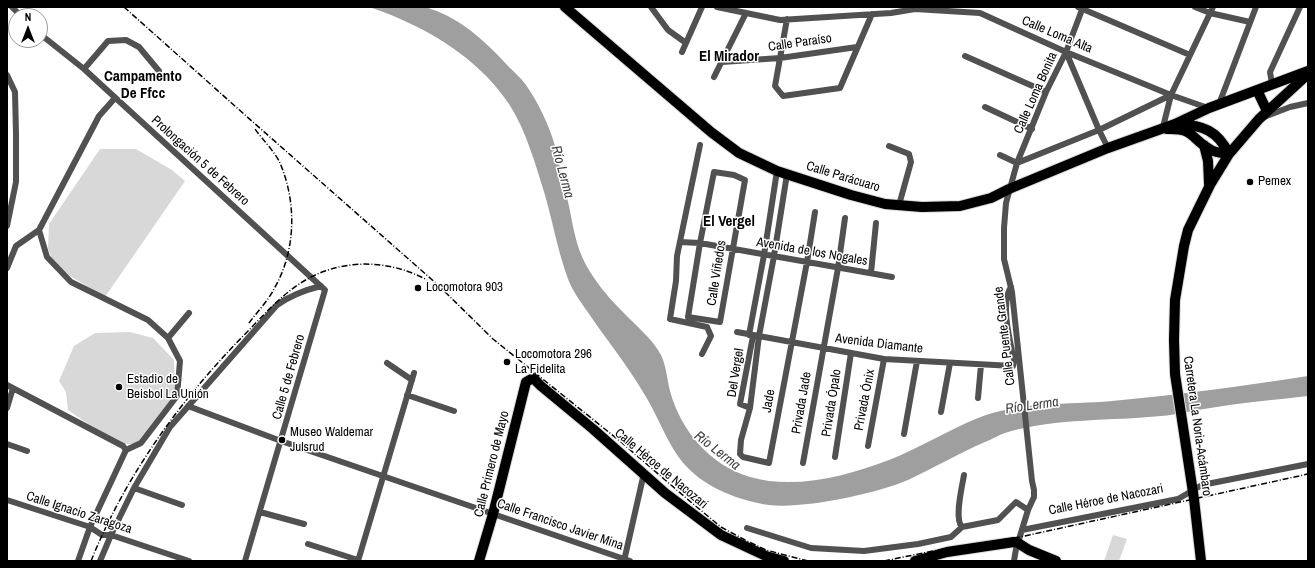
<!DOCTYPE html>
<html>
<head>
<meta charset="utf-8">
<style>
	body { margin:0 }
	#map { position:relative; width:1315px; height:568px; overflow:hidden; background:#fff; font-family:"Archivo Narrow",sans-serif }
	canvas { display:block }
	.frame { position:absolute; inset:0; border:8px solid #000; pointer-events:none }
	.north { position:absolute; left:8px; top:8px; width:40px; height:40px; box-sizing:border-box; background:#fff; border:1px solid #999; border-radius:50%; rotate:0deg; font-size:11px; font-weight:700; line-height:16px; text-align:center; color:#000 }
	.north::after { content:''; display:block; margin:auto; width:14px; height:18px; background:#000; clip-path:polygon(50% 0,100% 100%,50% 72%,0 100%) }
</style>
</head>
<body>
<div id="map">
<canvas width="1315" height="568"></canvas>
<div class="frame"></div>
<div class="north">N</div>
</div>
<script>
const ctx = document.querySelector('canvas').getContext('2d');
ctx.lineJoin = 'round';
function paint(path, color) { ctx.fillStyle = color; ctx.fill(path, 'evenodd'); }
function stroke(path, color, width, dash) { ctx.strokeStyle = color; ctx.lineWidth = width; ctx.lineCap = dash ? 'butt' : 'round'; ctx.setLineDash(dash || []); ctx.stroke(path); }
function drawText(font, color, halo, rows, align = 'center') {
  ctx.font = font + ' "Archivo Narrow",sans-serif'; ctx.lineWidth = 3; ctx.setLineDash([]); ctx.textBaseline = 'middle'; ctx.strokeStyle = halo; ctx.fillStyle = color; for (const [text, x, y, turn = 0] of rows) {
    ctx.save(); ctx.translate(x, y); ctx.rotate((+turn || 0) * Math.PI / 180); ctx.textAlign = isNaN(turn) ? turn : align; if (halo) ctx.strokeText(text, 0, 0); ctx.fillText(text, 0, 0); ctx.restore();
  }
}
const green = new Path2D(`
	M100,149h36l36,21 13,11 -80,116 -35,-21 -17,-14 -5,-13 1,-25z
	M130,332l23,6 21,22 1,34 -36,50h-18l-14,-7 -39,-27 -2,-18 -7,-11 15,-35 21,-13z
	M1113,535l14,4 -8,22h-15z`);
const water = new Path2D(`
	M369,7c16,0 48,-3 62,2 31,10 56,34 78,58 6,6 12,11 17,18 12,17 23,40 29,61 5,20 9,40 14,60 4,20 7,41 17,59 9,16 21,31 34,44 13,14 32,29 41,46 5,10 6,24 9,36 11,40 40,74 80,86 45,13 97,-1 139,-17 31,-12 59,-30 89,-42 43,-17 90,-13 134,-17 66,-6 131,-15 196,-25v20c-35,4 -70,7 -104,13 -14,2 -28,6 -43,7 -50,5 -104,2 -153,16 -8,2 -15,7 -23,10 -26,11 -51,26 -77,38 -33,14 -104,29 -139,25 -29,-4 -63,-17 -83,-39 -18,-19 -28,-51 -43,-74 -17,-29 -38,-54 -56,-81 -7,-10 -15,-21 -19,-32 -10,-27 -15,-56 -23,-84 -9,-29 -19,-65 -36,-91 -27,-40 -67,-67 -111,-86 -9,-4 -19,-8 -29,-11z`);
const street = new Path2D(`
	M12,7l9,9
	M651,7l17,23 18,13
	M717,7l63,13 111,-7 24,-4 65,4 86,39 105,43 37,13
	M1078,7l112,48
	M1195,7l15,6 40,9
	M787,19l-12,67 8,10 57,-8 32,-74
	M40,34l44,35 241,221 -80,271
	M682,52l20,-45
	M1066,52l33,78 9,18
	M965,56l81,36
	M722,62l58,-4 77,-11
	M84,69l24,-28 18,-1 13,7 20,24
	M7,75l8,17 1,42v48l-9,44
	M714,77l32,-64
	M1272,84l-2,-12 30,-65
	M1219,104l37,-97
	M985,107l47,22
	M1264,117l26,-10 18,-4
	M1163,127l8,-32 42,-88
	M700,145l-23,111 -1,25 -6,38 37,8 4,9 -9,18
	M889,146l20,8 2,8 -12,43
	M1000,155l17,8 82,-33 72,-35
	M714,172l20,3 11,5 -25,142 -32,-5 12,-74z
	M787,174l-13,82 -15,80 -9,72 -9,32 -1,14 3,3 26,6 38,-201 8,-50
	M39,230l8,27 24,25 77,38 20,18 12,23 -3,35 -36,47 -15,7 -36,77 -12,34
	M680,242l20,1 192,34
	M7,268l9,-22 23,-16 60,-114 16,-18
	M871,273l5,-50
	M737,332l147,27 129,7 1,-6c-4,-19 -14,-56 -3,-73
	M749,335l15,-80 13,-84
	M168,338l21,-25
	M387,363l25,17
	M7,385l116,61 3,4
	M407,395l47,16
	M978,398l3,-33
	M188,406l93,35 349,120
	M7,408l6,-20
	M750,408l-10,-4 13,-68
	M941,412l9,-49
	M904,434l13,-73
	M7,444l20,7
	M868,446l16,-87
	M835,457l16,-104
	M803,463l35,-195 7,-50
	M134,488l48,17
	M7,500l83,27 12,8h9l78,26
	M260,512l44,12
	M962,527c-8,-8 0,-40 2,-52
	M747,528l64,20 53,3 54,-7 33,-7 11,-10 36,-7 18,-18 12,8
	M1022,530l156,-31 24,-14 106,-21
	M308,544l50,16
	M100,561l11,-26 23,-47 36,-61 107,-122c14,-10 28,-15 44,-19
	M358,561l56,-188
	M624,561l20,-88
	M1014,561l2,-12 12,-39 6,-13v-7l-2,-9 -20,-189 -8,-33v-31l2,-25 11,-40 29,-71 20,-40 17,-45`);
const primary = new Path2D(`
	M565,7l146,125 28,21 38,18 74,24 34,9 37,3 38,-1 31,-8 18,-9 99,-41 67,-24 34,-16 99,-37
	M1257,90l10,21
	M1178,124c25,1 40,7 51,30
	M1167,129c29,-1 23,10 44,21 5,3 13,3 18,4
	M1204,145l4,16 1,23
	M479,561l14,-47 33,-132 7,-4 8,8 52,43 72,64 56,42 45,21 18,5
	M915,561l32,-9 67,-10 4,1 11,7 27,11
	M1201,561l-7,-62 -19,-125 -1,-34 1,-40 9,-54 4,-16 22,-45 19,-31 30,-35 49,-45`);
const rail = new Path2D(`
	M124,7l121,108 193,170 55,54 128,103 71,61 29,24 24,13 21,10 42,11
	M249,323c8,-11 19,-22 25,-34 22,-38 23,-86 6,-126 -5,-11 -18,-24 -25,-34
	M91,561c36,-89 93,-166 160,-233 22,-23 43,-46 74,-57 34,-12 71,-8 102,9
	M884,561l54,-11 82,-13 288,-63`);
const markers = [
	[1250,182,4,"#000"],
	[418,288,4,"#000"],
	[507,362,4,"#000"],
	[119,387,4,"#000"],
	[282,440,4,"#000"]
];
const streetNames = [
	["Calle Loma Alta",1057,35,23],
	["Calle Paraíso",800,43,-8],
	["Calle Loma Bonita",1036,93,-66],
	["Prolongación 5 de Febrero",200,161,42],
	["Calle Parácuaro",843,177,17],
	["Avenida de los Nogales",812,252,10],
	["Calle Viñedos",717,273,-81],
	["Calle Puente Grande",1005,336,-97],
	["Avenida Diamante",879,344,7],
	["Del Vergel",736,373,-81],
	["Calle 5 de Febrero",289,377,-74],
	["Privada Ónix",865,400,-79],
	["Jade",769,401,-80],
	["Privada Jade",802,403,-80],
	["Privada Ópalo",832,403,-81],
	["Carretera La Noria-Acámbaro",1197,426,82],
	["Calle Primero de Mayo",492,464,-76],
	["Calle Héroe de Nacozari",661,469,40],
	["Calle Héroe de Nacozari",1106,500,-11],
	["Calle Ignacio Zaragoza",79,513,18],
	["Calle Francisco Javier Mina",560,525,19]
];
const poiNames = [
	["Pemex",1258,182],
	["Locomotora 903",426,288],
	["Locomotora 296",515,355],
	["La Fidelita",515,370],
	["Estadio de",127,380],
	["Beisbol La Unión",127,395],
	["Museo Waldemar",290,433],
	["Julsrud",290,448]
];
const waterNames = [
	["Río Lerma",562,172,75],
	["Río Lerma",1032,406,-8],
	["Río Lerma",717,451,38]
];
const quarterNames = [
	["El Mirador",729,57],
	["Campamento",143,77],
	["De Ffcc",143,94],
	["El Vergel",729,222]
];
paint(green, '#d8d8d8');
paint(water, '#9f9f9f');
stroke(primary, '#dbdbdb', 12);
stroke(street, '#515151', 6);
stroke(primary, '#000', 10);
stroke(rail, '#000', 1.5, [6, 2, 1, 2]);
for (const [x, y, r, color] of markers) { const dot = new Path2D(); dot.arc(x, y, r, 0, 2 * Math.PI); ctx.fillStyle = color; ctx.fill(dot); stroke(dot, '#fff', 1.5); }
drawText('13px', '#000', '#fff', streetNames);
drawText('13px', '#000', '#fff', poiNames, 'left');
drawText('italic 14px', '#404040', '#fff', waterNames);
drawText('bold 15px', '#000', '#fff', quarterNames);
</script>
</body>
</html>
